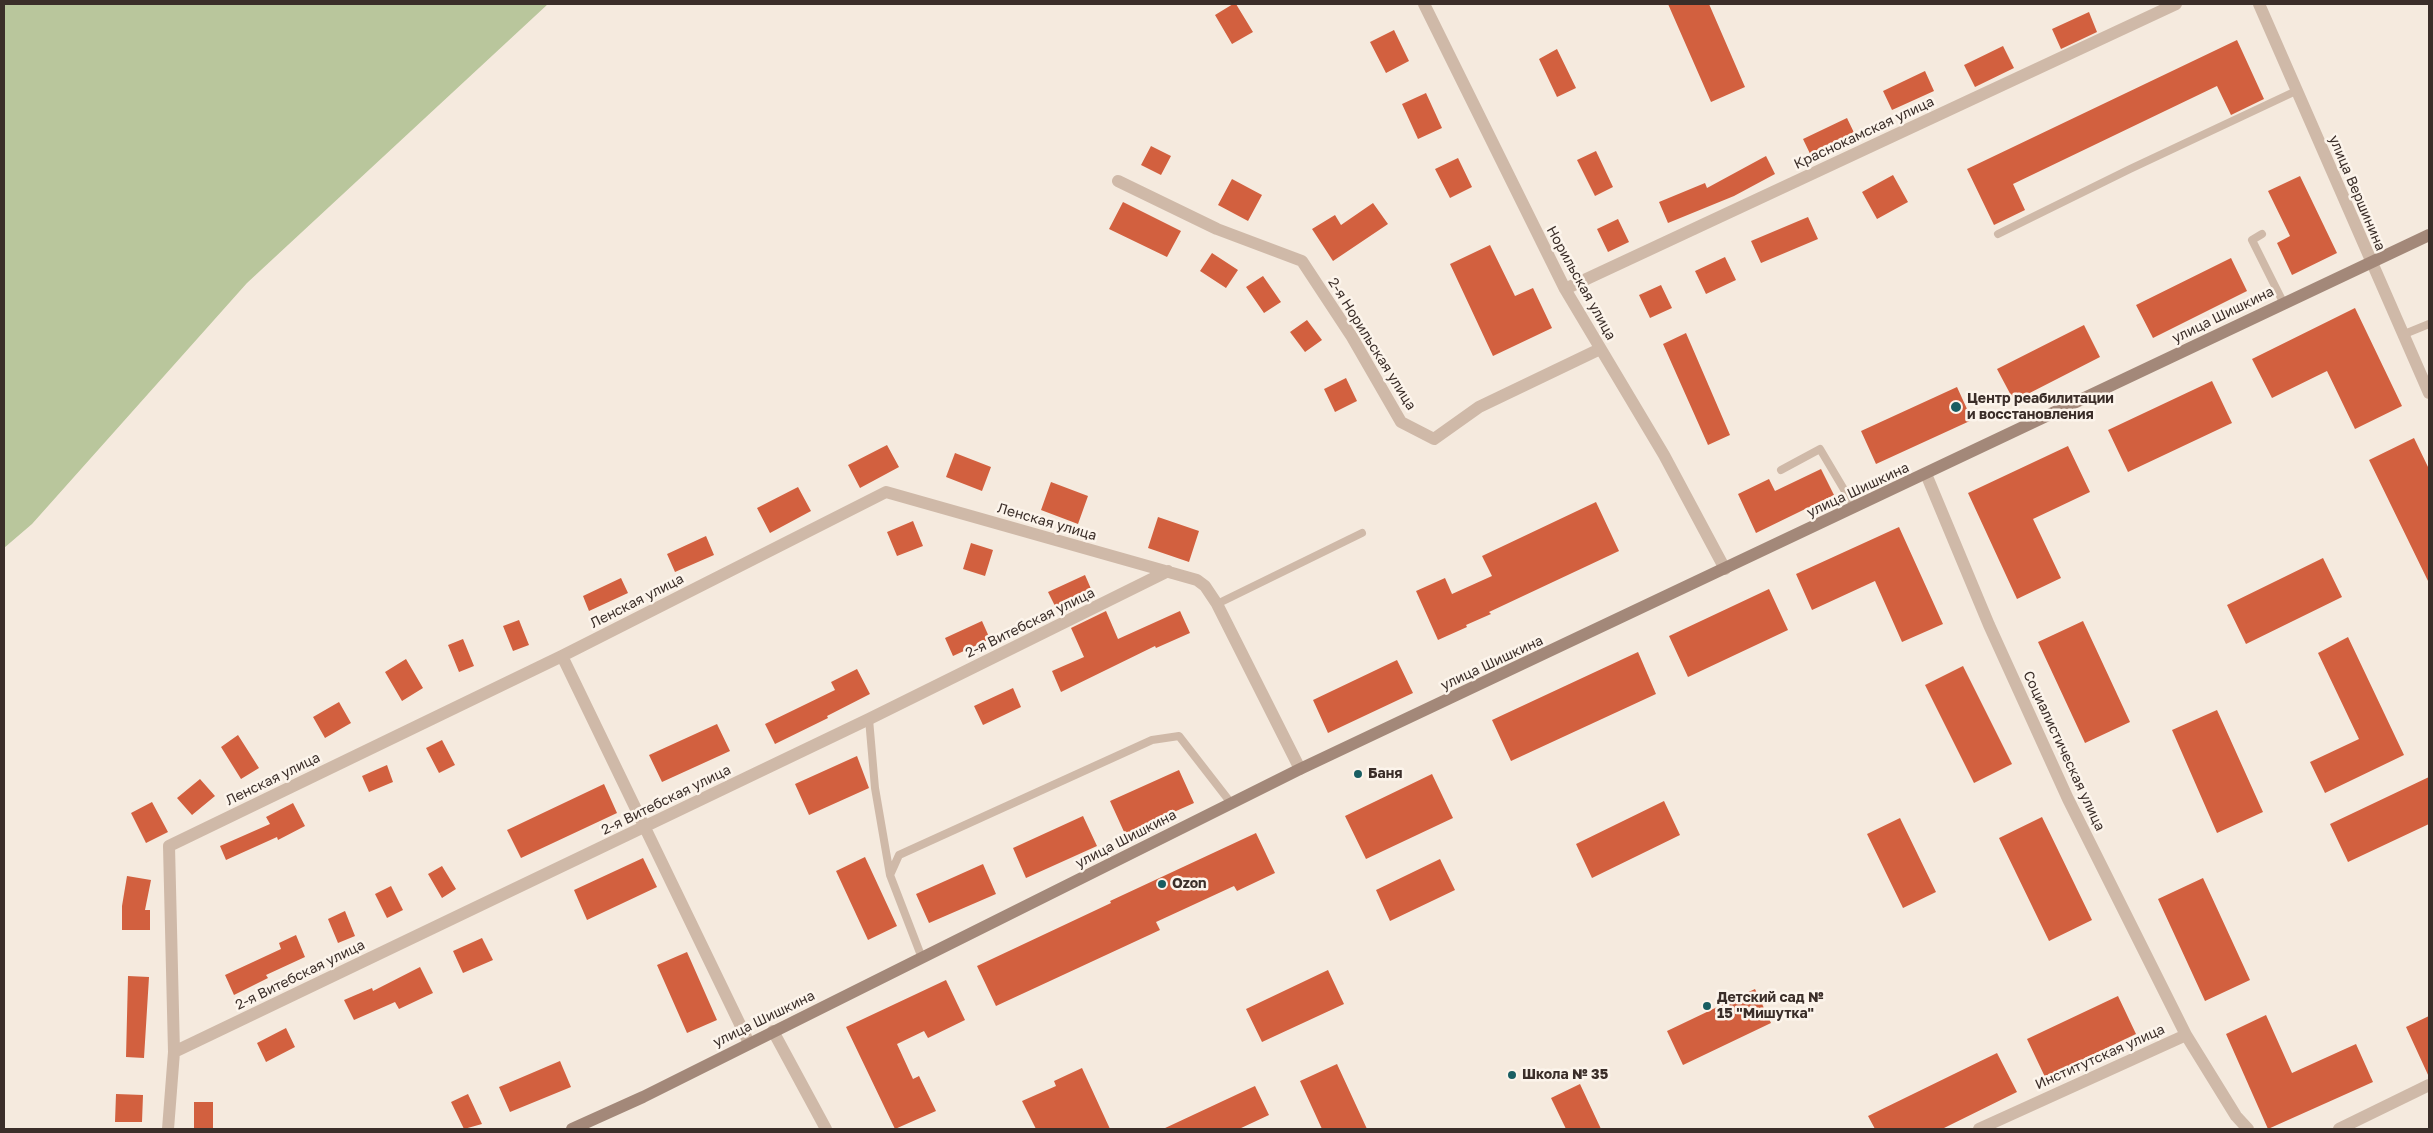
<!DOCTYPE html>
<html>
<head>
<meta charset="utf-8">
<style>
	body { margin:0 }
	#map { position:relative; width:2433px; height:1133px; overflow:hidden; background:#f5eade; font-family:"Golos Text",sans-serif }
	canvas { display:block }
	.frame { position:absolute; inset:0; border:5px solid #3b2e29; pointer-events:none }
</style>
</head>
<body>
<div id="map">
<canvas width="2433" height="1133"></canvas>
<div class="frame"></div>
</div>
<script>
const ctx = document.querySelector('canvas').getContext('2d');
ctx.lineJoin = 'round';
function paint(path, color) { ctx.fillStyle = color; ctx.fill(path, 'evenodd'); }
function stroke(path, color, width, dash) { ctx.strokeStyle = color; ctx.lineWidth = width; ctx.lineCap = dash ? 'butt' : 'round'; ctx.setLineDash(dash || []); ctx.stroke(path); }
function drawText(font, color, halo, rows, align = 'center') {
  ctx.font = font + ' "Golos Text",sans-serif'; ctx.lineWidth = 5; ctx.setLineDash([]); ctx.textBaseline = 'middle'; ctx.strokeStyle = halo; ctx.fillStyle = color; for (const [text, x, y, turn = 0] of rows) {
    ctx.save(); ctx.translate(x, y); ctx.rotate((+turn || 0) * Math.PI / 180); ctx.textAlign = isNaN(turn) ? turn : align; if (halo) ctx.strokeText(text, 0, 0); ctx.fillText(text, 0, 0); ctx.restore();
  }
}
const green = new Path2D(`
	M4,4h544l-301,279 -215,241 -28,24z`);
const building = new Path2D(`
	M1233,4h3l17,28 -21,12 -17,-29z
	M1668,4h41l36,83 -34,15z
	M2089,12l8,20 -36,17 -9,-20z
	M1394,30l15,31 -23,12 -16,-31z
	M2237,40l27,59 -33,16 -14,-29 -204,98 12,26 -31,15 -27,-56z
	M2003,46l11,22 -39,19 -11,-22z
	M1557,49l19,39 -19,9 -18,-38z
	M1925,71l9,20 -42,19 -9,-19z
	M1426,93l16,35 -24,11 -16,-35z
	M1847,118l11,23 -44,21 -11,-23z
	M1151,146l20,10 -10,19 -20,-10z
	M1596,151l17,36 -18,9 -18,-36z
	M1766,156l9,18 -41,22 -66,27 -9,-21 46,-19 2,5z
	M1458,158l14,29 -22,11 -15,-29z
	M1893,175l15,27 -31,17 -15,-27z
	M2300,176l37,77 -45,22 -15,-32 13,-7 -22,-45z
	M1232,179l30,16 -14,26 -30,-16z
	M1123,202l58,29 -14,26 -58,-28z
	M1373,203l15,21 -55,37 -21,-32 23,-14 6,10z
	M1808,217l10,22 -57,24 -10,-22z
	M1618,219l11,23 -21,10 -11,-23z
	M1490,245l25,51 18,-8 19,40 -59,28 -43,-92z
	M1212,253l26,17 -12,18 -26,-17z
	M1725,257l11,23 -30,14 -11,-23z
	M2231,258l16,33 -94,47 -17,-33z
	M1263,276l18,26 -17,11 -18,-26z
	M1661,285l11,23 -22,10 -11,-23z
	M2355,308l47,98 -47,23 -28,-58 -55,27 -20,-39z
	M1307,320l15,20 -17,12 -15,-20z
	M2084,325l16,32 -86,44 -17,-32z
	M1686,333l44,102 -22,10 -45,-101z
	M1346,378l11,23 -22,11 -11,-23z
	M2212,381l20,42 -104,49 -20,-42z
	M1957,387l15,33 -96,44 -15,-33z
	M2414,438l15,31v114l-60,-123z
	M887,445l12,22 -39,21 -12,-23z
	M2068,446l22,46 -57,27 28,59 -44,21 -49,-106z
	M955,453l36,14 -9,24 -36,-14z
	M1821,469l13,26 -78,38 -18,-39 31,-15 6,12z
	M1051,482l37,14 -10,28 -37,-14z
	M798,487l13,24 -41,22 -13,-25z
	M1596,502l23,49 -130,61 2,2 -25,11 1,2 -29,13 -22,-49 29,-13 7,16 40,-18 -10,-20z
	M1158,517l41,14 -10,31 -41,-14z
	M913,521l10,25 -26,10 -10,-24z
	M1899,527l44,97 -41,18 -27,-61 -63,29 -16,-36z
	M706,536l8,19 -39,17 -8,-18z
	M971,543l22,7 -8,26 -22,-7z
	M2323,558l19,39 -96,47 -19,-39z
	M1085,575l10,23 -30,15 -3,-5 -5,2 -9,-18z
	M621,578l7,15 -39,18 -6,-15z
	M1769,589l19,41 -100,47 -19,-41z
	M1106,611l12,28 62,-28 10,22 -34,15 -1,-2 -94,46 -9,-21 32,-14 -13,-29z
	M519,620l10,25 -16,6 -10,-25z
	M982,621l8,18 -37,17 -8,-18z
	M2083,621l47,101 -45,21 -47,-101z
	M2348,637l56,118 -79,38 -15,-31 49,-23 -41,-86z
	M463,639l11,27 -15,6 -11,-27z
	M1638,652l18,42 -145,67 -19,-41z
	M406,659l17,29 -21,13 -17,-29z
	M1397,660l16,33 -85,40 -15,-33z
	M1963,666l49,98 -38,19 -49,-98z
	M857,669l13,25 -43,22 1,2 -53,26 -10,-20 70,-34 -4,-8z
	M1013,688l8,19 -38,18 -9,-19z
	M339,702l12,21 -26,15 -12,-21z
	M2217,710l46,102 -46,21 -45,-103z
	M717,724l13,27 -68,31 -13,-27z
	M238,735l21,33 -18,11 -20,-32z
	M442,740l13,25 -16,8 -13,-25z
	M857,756l12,32 -60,27 -14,-31z
	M387,765l6,17 -24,10 -7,-16z
	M1179,770l15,33 -69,31 -15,-33z
	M1432,774l21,44 -87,41 -21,-43z
	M2429,777v47l-81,38 -18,-38z
	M200,779l15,17 -23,19 -15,-17z
	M604,784l13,29 -96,45 -14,-28z
	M1664,801l16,34 -88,43 -16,-34z
	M152,802l16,30 -22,11 -15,-30z
	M293,803l12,23 -27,14 -1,-3 -51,23 -6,-14 50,-22 -4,-7z
	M1083,816l14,30 -71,32 -13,-30z
	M2042,817l50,103 -43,21 -50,-103z
	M1900,818l36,74 -33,16 -36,-74z
	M1256,833l19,40 -38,18 -3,-5 -78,36 4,8 -164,76 -19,-40 134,-63 -1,-2z
	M865,857l32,69 -29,14 -32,-69z
	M643,858l14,29 -70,33 -13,-30z
	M1440,859l15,31 -65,31 -14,-31z
	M983,864l13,30 -67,29 -13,-29z
	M442,866l14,23 -14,9 -14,-24z
	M127,876l24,4 -6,30h5v20h-28v-24z
	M2203,878l47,102 -45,21 -47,-102z
	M391,886l12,24 -16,8 -12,-24z
	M345,911l10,25 -17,7 -10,-24z
	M296,935l9,22 -39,18 2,3 -34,17 -9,-20 56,-26 -2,-6z
	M482,938l11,22 -30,13 -10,-22z
	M687,952l30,68 -30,13 -30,-68z
	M420,967l13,26 -34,16 -4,-7 -41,18 -10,-20 28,-12 1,3z
	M1328,970l16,34 -82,38 -16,-33z
	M128,976l21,1 -5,81 -18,-1z
	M946,980l19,40 -37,18 -4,-7 -27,13 16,35 6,-3 17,35 -41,18 -49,-102z
	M1755,989l16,34 -88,42 -16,-34z
	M2118,996l18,38 -91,43 -18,-38z
	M2266,1015l26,58 64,-29 17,38 -105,47 -42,-95z
	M2429,1016v61l-23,-50z
	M286,1028l9,19 -29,15 -9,-19z
	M1997,1053l20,39 -75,37h-67l-7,-13z
	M560,1061l11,26 -61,25 -11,-25z
	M1337,1064l30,65h-45l-22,-48z
	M1082,1068l28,61h-74l-14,-28 34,-15 -2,-5z
	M1580,1084l21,45h-35l-15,-31z
	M1255,1086l14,29 -30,14h-76z
	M116,1094l27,1 -1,27h-27z
	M468,1094l14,30 -18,5 -13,-27z
	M194,1102h19v27h-19z`);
const lane = new Path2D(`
	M1998,234l132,-65 166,-78
	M2262,234l-10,6 31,62
	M2402,335l27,-11
	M1781,470l39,-21 35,59
	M1217,604l145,-71
	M869,719l6,69 15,87
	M922,958l-32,-83 9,-20 253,-115 27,-4 52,67`);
const street = new Path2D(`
	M1424,4l141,285 99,166 61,114
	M2259,4l170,389
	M1118,181l99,48 85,32 50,76 49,85 33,17 45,-32 121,-58
	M1565,289l611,-285
	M1926,474l63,151 79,174 118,236 50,81 12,13
	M562,656l187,387
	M773,1031l53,98
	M174,1052l695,-333 299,-148
	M168,1129l6,-77 -5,-206 393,-190 324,-164 311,88 8,6 12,18 83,165
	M1979,1129l207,-94
	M2339,1129l90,-44`);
const secondary = new Path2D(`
	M572,1129l71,-32 657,-328 1129,-534`);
const markers = [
	[1956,407,6,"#195e62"],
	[1358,774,5,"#195e62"],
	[1162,884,5,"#195e62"],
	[1707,1006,5,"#195e62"],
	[1512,1075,5,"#195e62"]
];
const streetNames = [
	["Краснокамская улица",1864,133,-25],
	["улица Вершинина",2357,193,67],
	["Норильская улица",1581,283,61],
	["улица Шишкина",2223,315,-26],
	["2-я Норильская улица",1372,344,58],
	["улица Шишкина",1858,490,-25],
	["Ленская улица",1047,522,16],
	["Ленская улица",637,601,-27],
	["2-я Витебская улица",1030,623,-26],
	["улица Шишкина",1492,663,-25],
	["Социалистическая улица",2064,751,65],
	["Ленская улица",273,779,-26],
	["2-я Витебская улица",666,800,-26],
	["улица Шишкина",1126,839,-27],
	["2-я Витебская улица",300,975,-26],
	["улица Шишкина",764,1019,-26],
	["Институтская улица",2100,1057,-24]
];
const poiNames = [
	["Центр реабилитации",1967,399],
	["и восстановления",1967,415],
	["Баня",1368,774],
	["Ozon",1172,884],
	["Детский сад №",1717,998],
	["15 \"Мишутка\"",1717,1014],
	["Школа № 35",1522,1075]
];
paint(green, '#b9c69c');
paint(building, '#d2603f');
stroke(lane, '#cfb9a8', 8);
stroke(street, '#cfb9a8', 12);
stroke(secondary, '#a38879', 12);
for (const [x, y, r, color] of markers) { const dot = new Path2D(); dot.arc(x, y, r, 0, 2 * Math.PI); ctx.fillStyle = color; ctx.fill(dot); stroke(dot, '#fcf4eb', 2); }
drawText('14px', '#3b2e29', '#fcf4eb', streetNames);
drawText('bold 14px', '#3b2e29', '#fcf4eb', poiNames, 'left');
</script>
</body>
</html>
